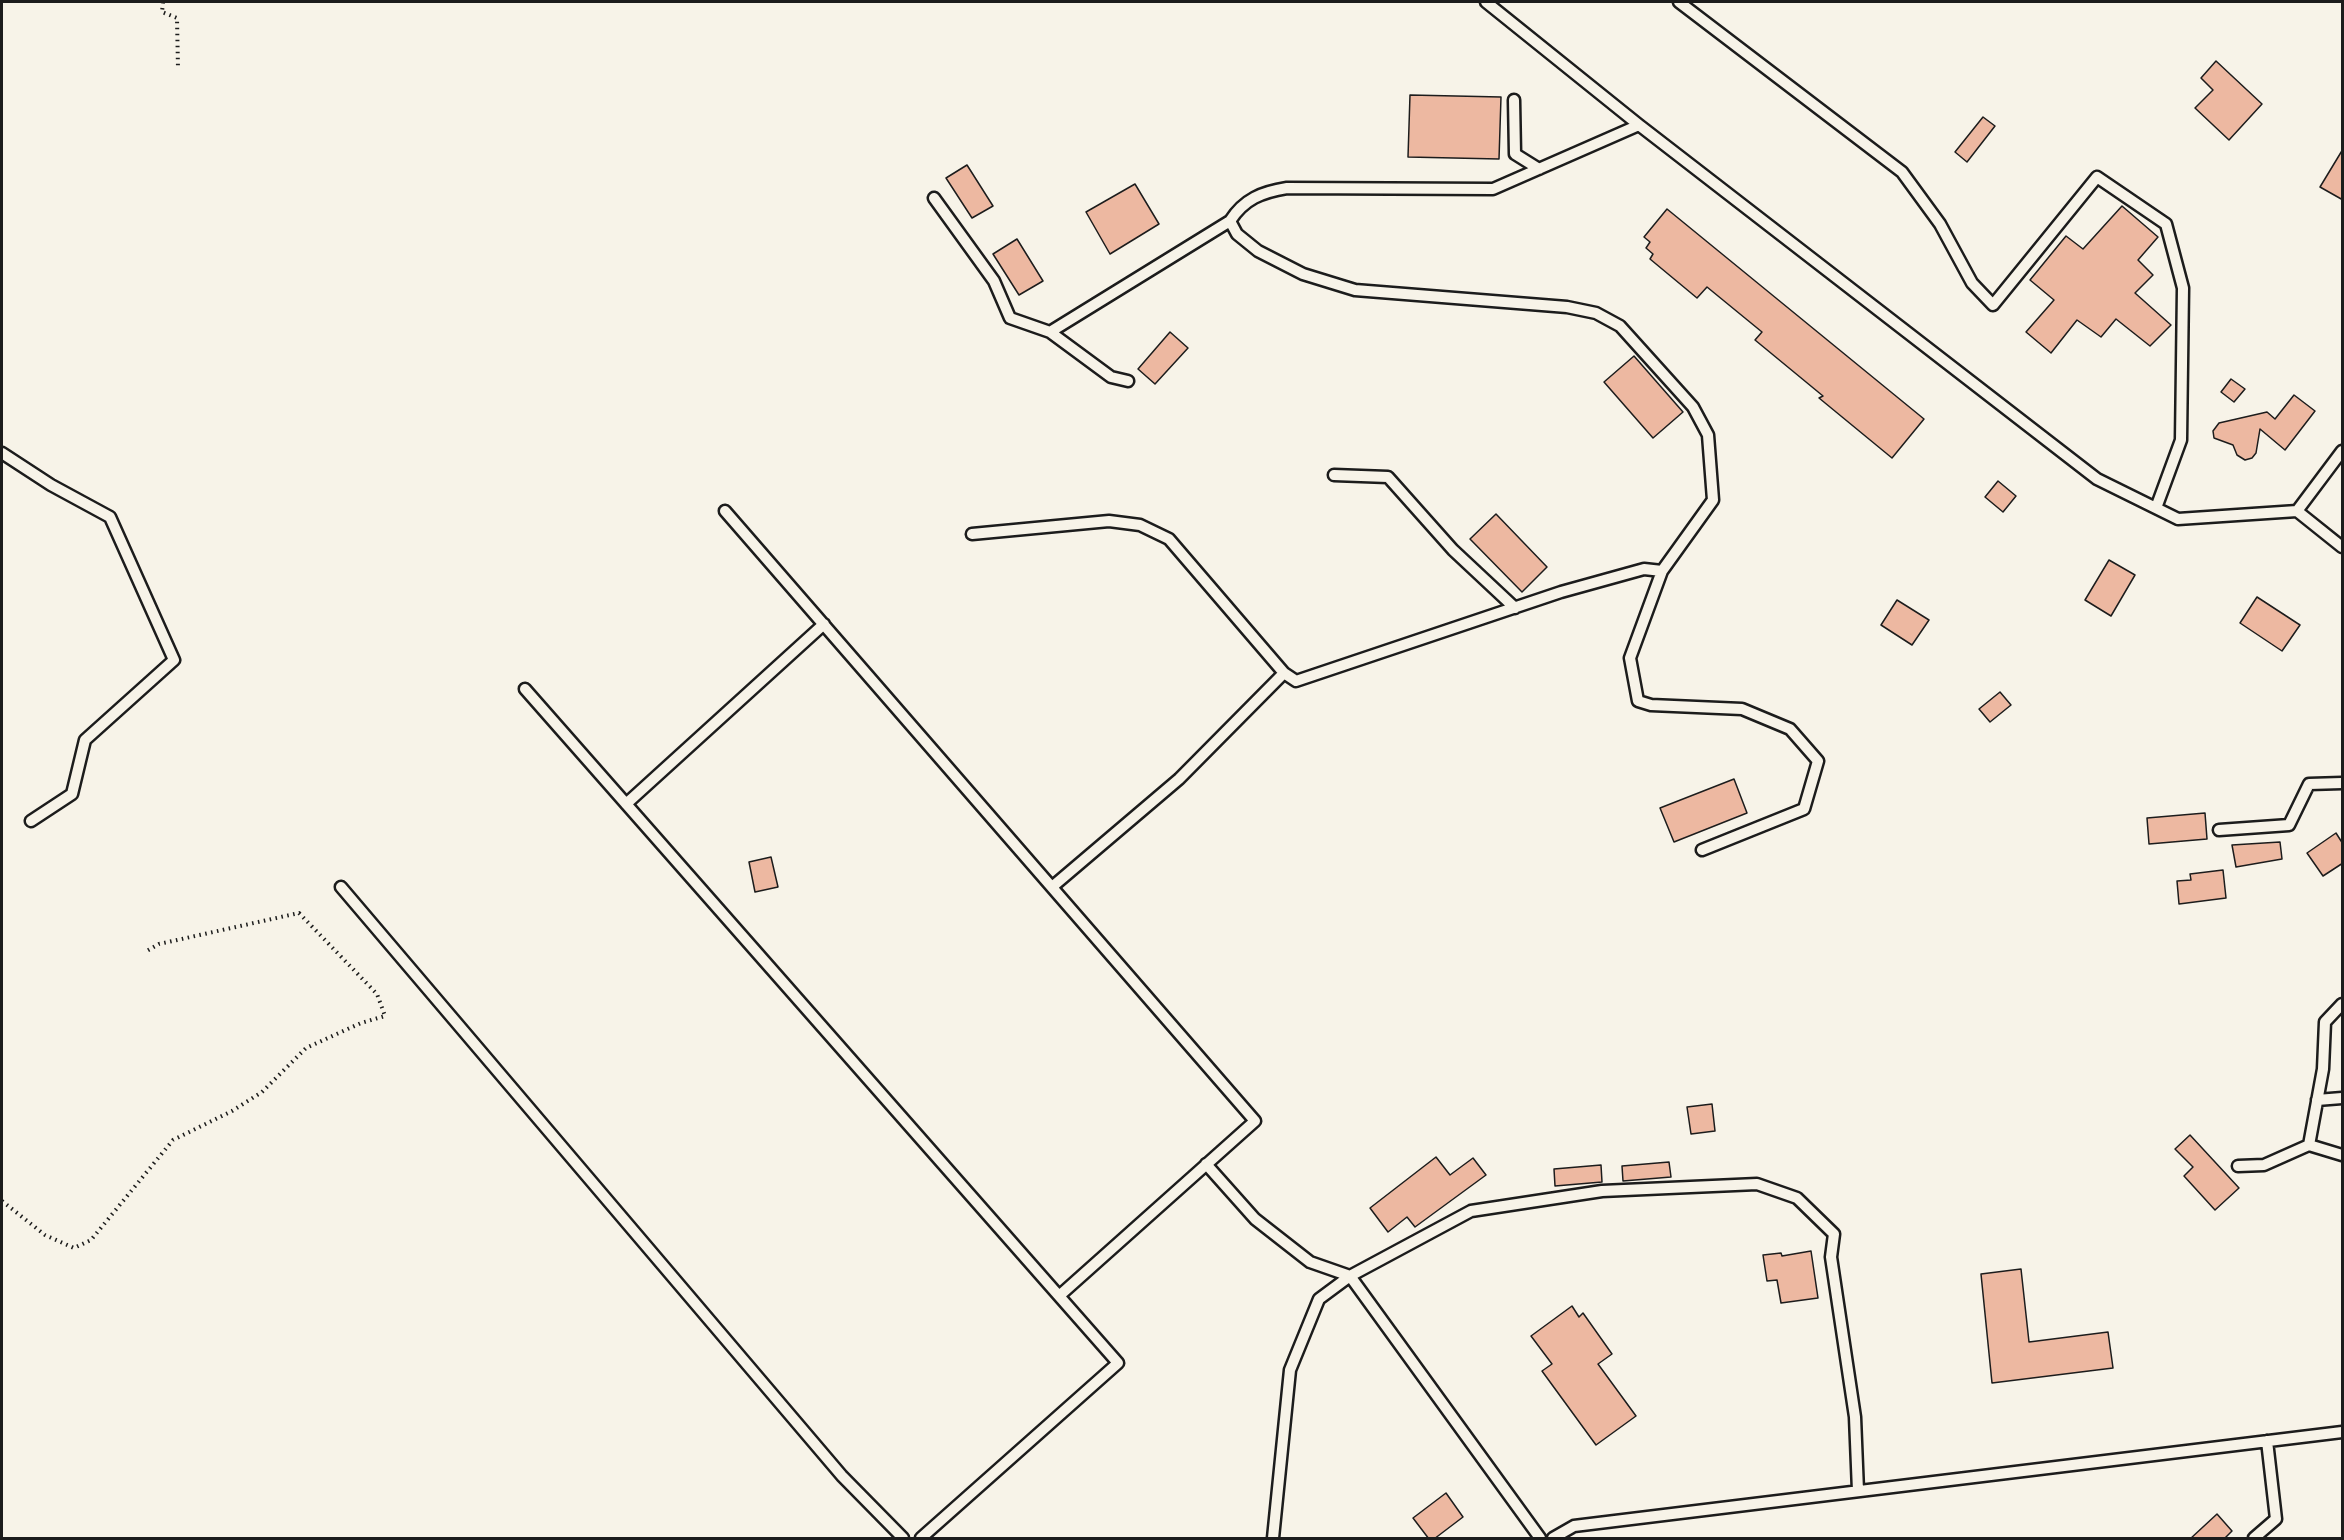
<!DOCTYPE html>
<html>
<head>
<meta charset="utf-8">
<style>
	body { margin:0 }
	#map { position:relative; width:2344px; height:1540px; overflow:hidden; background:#f7f3e8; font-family:Itim,sans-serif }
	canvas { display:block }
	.frame { position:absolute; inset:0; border:3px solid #1c1c1c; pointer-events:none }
</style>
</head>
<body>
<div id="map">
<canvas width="2344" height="1540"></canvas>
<div class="frame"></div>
</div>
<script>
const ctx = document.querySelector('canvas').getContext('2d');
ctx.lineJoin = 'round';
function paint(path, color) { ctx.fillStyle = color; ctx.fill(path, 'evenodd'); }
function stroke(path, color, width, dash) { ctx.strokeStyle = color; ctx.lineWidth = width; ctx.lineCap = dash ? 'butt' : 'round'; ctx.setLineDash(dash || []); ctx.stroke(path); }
const building = new Path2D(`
	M2216,61l46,43 -33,36 -34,-32 18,-18 -12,-12z
	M1410,95l91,2 -2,62 -91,-2z
	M1983,117l12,9 -28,36 -12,-10z
	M2343,149v51l-23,-13z
	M967,165l26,41 -21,12 -26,-40z
	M1135,184l24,40 -49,30 -24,-42z
	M2122,206l36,31 -20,23 15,15 -18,18 36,32 -21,21 -34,-27 -15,18 -24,-17 -26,33 -25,-21 28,-32 -24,-20 36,-44 17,13z
	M1667,209l257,210 -32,39 -73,-60 4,-2 -68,-56 7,-8 -55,-45 -10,11 -47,-39 3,-5 -7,-6 4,-6 -6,-5z
	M1017,239l26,42 -24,14 -26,-41z
	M1170,332l18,16 -33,36 -17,-15z
	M1634,356l49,56 -30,26 -49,-56z
	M2231,379l14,10 -11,13 -13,-10z
	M2294,395l21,16 -30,39 -25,-21 -4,24 -4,5 -7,2 -8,-5 -4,-10 -19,-7 -1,-7 6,-8 48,-11 8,7z
	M1998,481l18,15 -13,16 -18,-15z
	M1496,514l51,53 -25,25 -52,-53z
	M2109,560l26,15 -24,41 -26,-16z
	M2257,597l43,28 -18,26 -42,-28z
	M1897,600l32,20 -17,25 -31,-20z
	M2000,692l11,13 -21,17 -11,-13z
	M1734,779l13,34 -73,29 -14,-34z
	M2205,813l2,26 -58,5 -2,-26z
	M2336,833l7,11v19l-20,13 -16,-23z
	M2280,842l2,17 -46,8 -4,-22z
	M771,857l7,30 -23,5 -6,-30z
	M2223,870l3,28 -47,6 -2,-23 14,-1 -1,-6z
	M1712,1104l3,27 -24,3 -4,-27z
	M2190,1135l49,53 -24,22 -31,-34 9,-9 -18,-18z
	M1436,1157l14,18 23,-17 13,17 -71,52 -8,-10 -19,15 -18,-24z
	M1669,1162l2,15 -48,4 -1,-15z
	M1601,1165l1,17 -47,4 -1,-17z
	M1811,1251l7,47 -37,5 -4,-23 -10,1 -4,-26 18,-2 1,3z
	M2021,1269l8,73 79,-10 5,36 -121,15 -11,-109z
	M1572,1306l7,11 4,-4 29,41 -14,10 38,52 -40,29 -54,-74 10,-7 -21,-28z
	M1446,1493l17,24 -29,22h-5l-16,-21z
	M2217,1514l15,17 -8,8h-34z`);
const path = new Path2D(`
	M163,2l-1,10 15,6 1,51
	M2,1201l43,34 29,13 17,-8 82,-100 59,-29 30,-19 44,-44 55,-25 24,-7 -8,-22 -78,-81 -140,31 -14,8`);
const service = new Path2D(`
	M1486,2l153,123 458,354 81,40 119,-8 45,-60
	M1679,2l223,170 38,52 32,59 21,22 104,-128 69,47 17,64 -2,152 -25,68
	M1514,100l1,54 24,15
	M1639,125l-146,64 -206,-1c-25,4 -43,11 -57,33l7,13 21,17 45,23 52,16 212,17 29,6 24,13 73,81 15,28 5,65 -51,71 -32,87 8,43 13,4 91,4 48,20 28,32 -14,48 -102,41
	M934,198l60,83 16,37 40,14 180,-111
	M1050,332l61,45 17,4
	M2,453l49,32 59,32 64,143 -89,80 -13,54 -41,27
	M1334,475l54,2 65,73 62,58
	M725,511l530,610 -196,175
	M2297,511l45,36
	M972,534l137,-13 31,4 29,14 115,134 12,8 265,-89 83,-23 18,2
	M525,689l593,674 -197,175
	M626,804l198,-180
	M2219,830l70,-5 20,-41 33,-1
	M341,887l501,589 61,62
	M1052,887l127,-108 105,-106
	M2342,1004l-17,18 -2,47 -14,76 33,10
	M2317,1100l25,-2
	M1206,1164l49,55 55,43 40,14 190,262
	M2238,1166l26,-1 45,-20
	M1273,1538l17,-168 29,-71 31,-23 121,-65 131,-20 155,-7 40,14 37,36 -3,23 24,160 3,74
	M1553,1538l21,-12 768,-94
	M2254,1538l22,-19 -9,-78`);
paint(building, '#edb8a1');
stroke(building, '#1c1c1c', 1.5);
stroke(service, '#1c1c1c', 15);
stroke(path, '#1c1c1c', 4, [1.5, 4.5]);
stroke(service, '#f7f3e8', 10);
</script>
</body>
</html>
